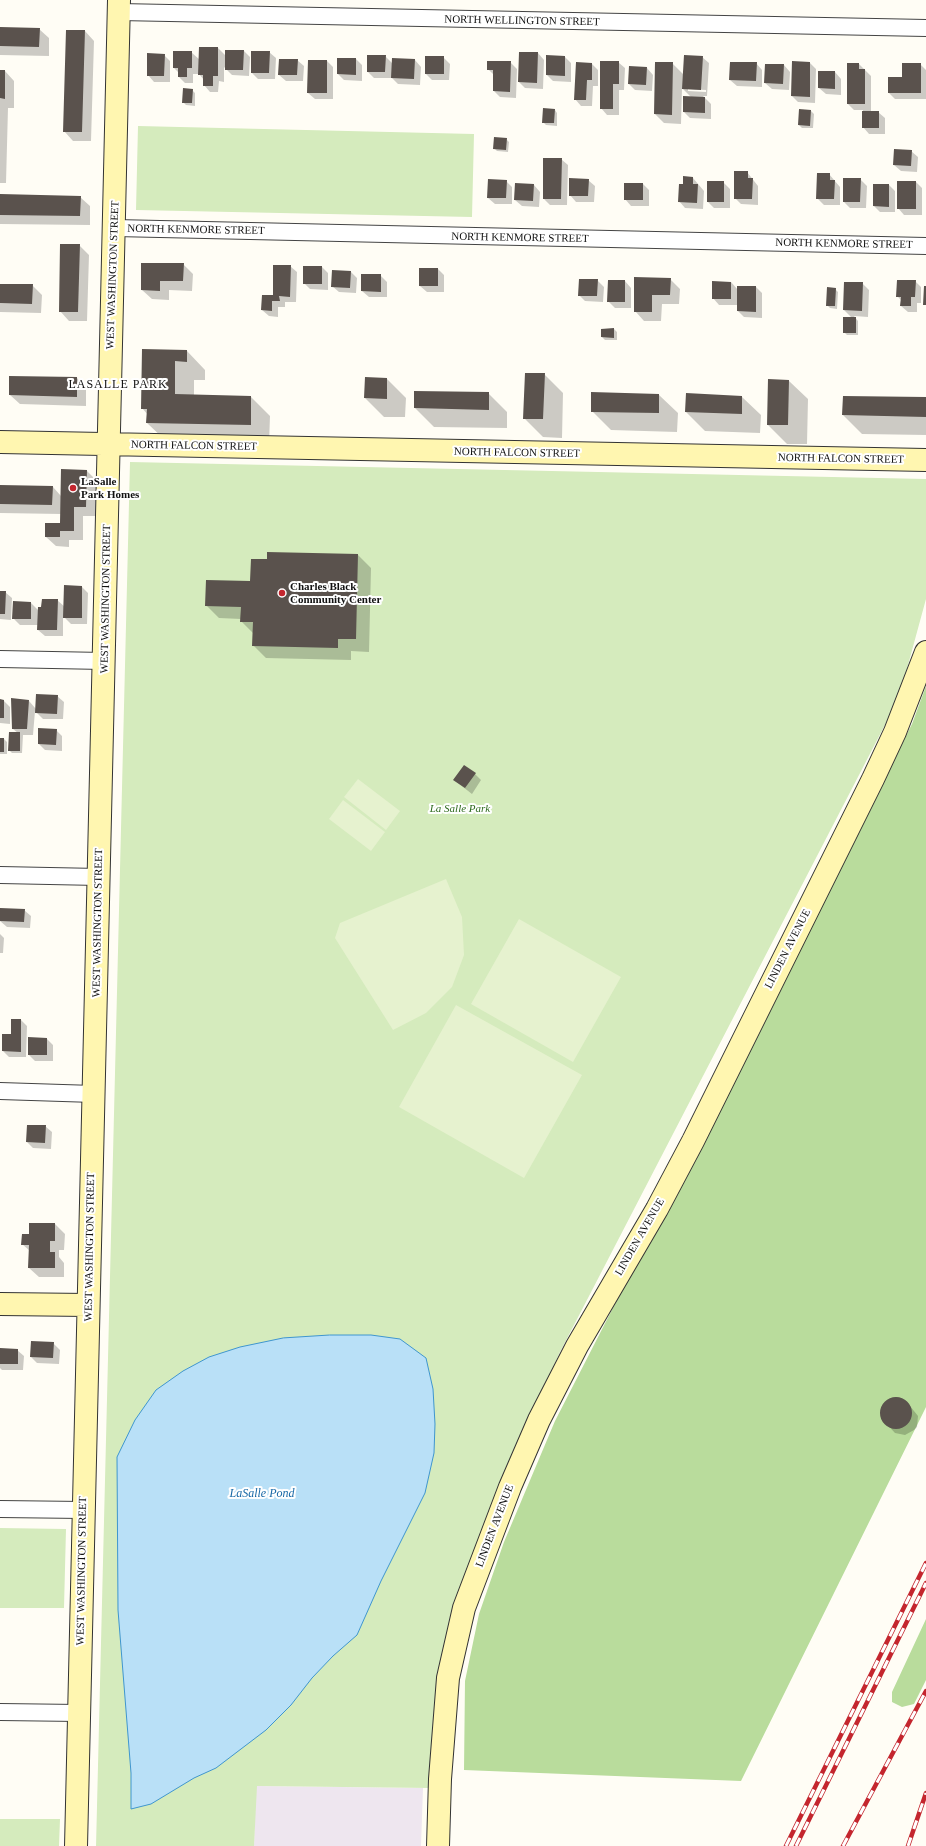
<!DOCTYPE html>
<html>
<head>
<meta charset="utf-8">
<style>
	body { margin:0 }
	canvas { display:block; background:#fffdf5 }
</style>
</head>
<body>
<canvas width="926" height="1846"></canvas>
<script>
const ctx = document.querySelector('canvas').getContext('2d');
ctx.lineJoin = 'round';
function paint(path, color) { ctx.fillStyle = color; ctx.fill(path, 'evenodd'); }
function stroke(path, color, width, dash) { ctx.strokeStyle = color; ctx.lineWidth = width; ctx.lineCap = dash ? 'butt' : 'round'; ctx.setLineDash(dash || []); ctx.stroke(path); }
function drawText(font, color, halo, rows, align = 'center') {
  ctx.font = font + ' "Times New Roman",serif'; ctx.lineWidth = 4; ctx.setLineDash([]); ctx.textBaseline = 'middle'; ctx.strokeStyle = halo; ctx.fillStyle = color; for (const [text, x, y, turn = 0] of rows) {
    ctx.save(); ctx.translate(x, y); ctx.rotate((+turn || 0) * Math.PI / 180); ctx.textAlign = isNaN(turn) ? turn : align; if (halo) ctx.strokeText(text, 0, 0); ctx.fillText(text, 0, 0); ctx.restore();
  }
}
const industrial = new Path2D(`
	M256,1786l167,2 -2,58h-167z`);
const green = new Path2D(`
	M138,126l336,8 -2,83 -336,-7z
	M130,462l796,17v120l-21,77 -17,43 -328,633 -61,135 -49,130 -11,53 -6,50 -3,68 -173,-2 -3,60h-158z
	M0,1528l66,1 -2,79h-64z
	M0,1819h60l-1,27h-59z`);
const forest = new Path2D(`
	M926,686v721l-185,374 -277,-11 1,-89 14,-67 25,-72 51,-121 357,-697z
	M926,1619v61l-12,24 -12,3 -10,-5v-10z`);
const pitch = new Path2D(`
	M358,779l42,32 -14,19 -42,-33z
	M343,800l42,32 -14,19 -42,-32z
	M446,879l16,38 2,38 -12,32 -26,26 -33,17 -58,-92 5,-15z
	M519,919l102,58 -48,85 -102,-58z
	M456,1005l126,70 -58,103 -125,-71z`);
const water = new Path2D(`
	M330,1335h41l29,4 26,19 7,31 2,35 -1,29 -9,40 -44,88 -24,54 -24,21 -21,22 -21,27 -25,25 -50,38 -22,10 -43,26 -20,5v-36l-13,-163 -1,-153 18,-37 21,-30 27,-19 26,-14 31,-10 43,-9z`);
const shadow = new Path2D(`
	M0,28l39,1 10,9v18l-49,-1z
	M85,31l9,10 -3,100h-18l-9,-10z
	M218,48l8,8 18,-5 6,6 -1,19 -17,-1 -8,-8v15l-5,-1 -1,11h-8l-6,-7v-5l-5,-6h-6v9h-8l-6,-6v-4l-5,-5 17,-16 9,8z
	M269,52l7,6 -1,21h-17l-6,-6z
	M520,53h18l6,7 -1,29 -18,-1 -6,-6z
	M164,55l6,6v21h-16l-6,-7z
	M385,56l8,8 22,-4 6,7 -1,18 -22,-1 -7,-7v1h-17l-6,-6z
	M547,56l18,1 6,6v19l-18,-1 -6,-6z
	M443,57l7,7 -1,16h-17l-6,-6z
	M702,57l7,6 -2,33h-4l8,8v15l-21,-1 -6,-6 7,-15 -9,-9 -1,36 -17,-1 -9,-9 17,-51 12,12zM688,89l18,1v2l-18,-1z
	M356,59l6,6v16l-18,-1 -6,-6z
	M297,60l7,6 -1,15h-17l-7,-6z
	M327,61l6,6v32h-18l-7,-6z
	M510,62l7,7 -1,29 -16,-1 -6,-6v-16l-6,-6z
	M618,62l7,6 -1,22h-5v25h-12l-6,-7z
	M577,63l15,1 6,6v16h-5l-1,20h-11l-6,-7z
	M756,63l6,7v17l-25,-1 -7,-6z
	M810,63l6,6 -1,34 -17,-1 -6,-6z
	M859,64l12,12v36h7l7,6v16h-16l-6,-7v-17h-9l-6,-6z
	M920,64l6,6v29h-31l-6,-6z
	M784,65l6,7 -1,18 -17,-1 -7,-6z
	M647,68l6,7 -1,16 -17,-1 -6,-6z
	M0,71h5l9,10v27h-6l-2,75h-6z
	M835,72l6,7v16l-15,-1 -7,-6z
	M192,90l3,3v13l-9,-1 -3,-3z
	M555,110l2,3v13l-11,-1 -3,-3z
	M811,111l3,3 -1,14h-11l-3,-3z
	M506,139l3,3 -1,10 -11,-1 -3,-3z
	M911,151l7,6 -1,15 -16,-1 -7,-6z
	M561,159l7,6 -1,40h-17l-6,-6z
	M747,172l11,14v19l-17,-1 -6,-6z
	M829,174l11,13v18h-16l-7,-7z
	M693,178l11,13 -1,18 -18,-1 -6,-7 5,-16z
	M860,179l7,7 -1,22h-16l-6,-6z
	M588,180l7,6 -1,16h-18l-6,-7z
	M506,181l6,6v17h-17l-7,-6z
	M723,182l7,7v19h-16l-6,-6z
	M916,182l6,6v27h-18l-6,-7z
	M516,184l18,1 6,7 -1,15 -17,-1 -7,-6z
	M643,184l6,6v16h-18l-6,-7z
	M889,185l6,6v21h-15l-6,-6z
	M0,195l80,2 10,9v19l-90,-1z
	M79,245l10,10 -2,66h-18l-9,-10z
	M183,264l10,10 -1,17 -23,-1v10l-17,-1 -10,-9z
	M290,266l7,6 -1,30h-11v5h-7v10l-9,-1 -7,-6 12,-14z
	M322,267l6,6v17l-18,-1 -6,-6z
	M438,269l6,6v17h-17l-7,-6z
	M351,272l6,6 -1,15 -17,-1 -7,-6z
	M380,275l7,7v15h-18l-7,-6z
	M635,278l35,1 10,10 -1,15h-17l-1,17h-17l-9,-10z
	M597,280l7,7 -1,15 -18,-1 -6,-6z
	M625,281l6,7v20h-16l-7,-7z
	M915,281l6,6v16h-4v9h-9l-7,-6v-6l-4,-4z
	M731,282l7,8v-3h18l6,6v25l-18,-1 -6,-6v-6h-19l-6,-7z
	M862,283l7,7 -1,27 -14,-1 4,5v14h-11l-3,-3 8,-14 -8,-8z
	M0,285h32l10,10 -1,18 -41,-1z
	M835,289l3,3 -1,17 -7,-1 -3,-3z
	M614,329l3,3v8h-12l-3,-3z
	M143,350l44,1 18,19v10h-11v16l57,1 19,19 -1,28 -103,-3 -19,-18 1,-8 -6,-7z
	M544,374l19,19 -1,45 -19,-1 -19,-19z
	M77,378l9,10v18l-66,-2 -10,-9z
	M387,379l19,19 -1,19h-21l-19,-19z
	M789,381l19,18 -1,45h-20l-19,-19z
	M415,392l73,1 19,19v16l-73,-1 -19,-19z
	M659,395l19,18 -1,19 -66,-2 -19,-19z
	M742,397l19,18 -1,18 -55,-2 -19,-19z
	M926,398v37l-64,-1 -19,-19z
	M87,471l9,9v36h-13v24h-14v7l-13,-1 -10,-9 15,-13v-10l-61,-1v-27l53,1 8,9z
	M268,553l90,2 13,13 -2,84 -18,-1v9l-85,-2 -13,-13v-12l-12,-12v-2l-22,-1 -13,-13 45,-23 17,-22z
	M82,587l6,6 -1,31h-16l-8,-8v20h-18l-7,-6 1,-5h-19l-7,-7 18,-15 8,8 18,-11 8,7z
	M0,592h5l7,6 -1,22 -11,-1z
	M57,696l7,6 -1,17h-20l-8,-8 -2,24h-10l-1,18h-10l-3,-3 9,-17 -5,-4 16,-28 7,8z
	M0,700l4,1 6,6v17l-10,-1z
	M39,729l17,1 6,6v15l-17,-1 -6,-6z
	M0,739h4l3,3v12h-7z
	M475,774l6,6 -9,14 -18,-14z
	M24,910l7,6 -1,12 -23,-1 -7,-6z
	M0,934l4,4 -1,15h-3z
	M21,1020l6,6 -1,31h-17l-6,-6z
	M47,1039l6,6v16h-18l-6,-6z
	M45,1126l7,6 -1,17 -18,-1 -6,-6z
	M55,1224l10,10 -1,16h-5v7l5,6v14h-25l-10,-9 1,-17 -8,-7 8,-9z
	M53,1343l7,7 -1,14 -22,-1 -6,-6z
	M0,1349l17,1 7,6 -1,14h-21l-2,-2z
	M896,1397l10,4 12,15 -1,11 -3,3 -9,5 -10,-2 -13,-14 -1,-5 2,-10 4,-3z`);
const building = new Path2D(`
	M0,27l40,1 -1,19 -39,-1z
	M66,30h19l-3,102h-19z
	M199,47h19v29h-5v10h-10v-11h-5z
	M225,50h19l-1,20h-18z
	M173,51h19v17h-5v9h-9v-9h-5z
	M251,51h19l-1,22h-18z
	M519,52h19l-1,31 -19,-1z
	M147,53l18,1 -1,22h-17z
	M367,55h19l-1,17h-18z
	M546,55l19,1v20l-19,-1z
	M684,55l19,1 -2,34 -19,-1z
	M425,56h19v18h-19z
	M337,58h19v17l-19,-1z
	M392,58l23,1 -1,20 -23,-1z
	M279,59h19l-1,16h-19z
	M308,60h19v33h-20z
	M487,61h24l-1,31 -17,-1v-21h-6z
	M600,61h19v23h-6v25h-13z
	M792,61l18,1v35l-19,-1z
	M576,62l16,1v17h-5l-1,20h-12z
	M655,62h18l-1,53 -18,-1z
	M730,62h27l-1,19 -27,-1z
	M847,63h12v6h6v35h-18z
	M902,63h19v30h-33v-16h14z
	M765,64h19l-1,20 -19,-1z
	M629,66l18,1 -1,18 -18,-1z
	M0,70h5v29l-5,-1z
	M818,71h17v18l-17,-1z
	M183,88l10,1 -1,14h-10z
	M683,96l22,1v16l-22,-1z
	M543,108l12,1 -1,14h-12z
	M799,109l12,1 -1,16 -12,-1z
	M862,111h17v17h-17z
	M494,137l13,1 -1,12 -13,-1z
	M894,149l18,1 -1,16 -18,-1z
	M543,158h19l-1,41h-18z
	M734,171h14v7h5l-1,21h-18z
	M817,173h13v7h5l-1,19h-18z
	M683,176l10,1v7h5l-1,19 -19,-1 1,-18h4z
	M569,178l20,1 -1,17h-19z
	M843,178h18l-1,24h-17z
	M488,179l19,1 -1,18h-19z
	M707,181h17v21h-17z
	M897,181h19v28h-19z
	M515,183l19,1 -1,17 -19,-1z
	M624,183h19v17h-19z
	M873,184h16v23l-16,-1z
	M0,194l81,2 -1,20 -80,-1z
	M60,244h20l-2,68h-19z
	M141,263h43l-1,18h-23v10l-19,-1z
	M273,265h18l-1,32 -11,-1 1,5h-8v10l-11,-1 1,-15h11z
	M303,266h19v18h-19z
	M419,268h19v18h-19z
	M332,270l19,1 -1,17 -19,-1z
	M361,274h20v18l-20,-1z
	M634,277l37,1 -1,17h-18v17h-18z
	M579,279h19l-1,17h-19z
	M608,280h17v22h-18z
	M897,280h19l-1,17h-4v9h-11l1,-9h-5z
	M712,281l19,1v17h-19z
	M844,282h19l-1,29 -19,-1z
	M0,284h33l-1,20 -32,-1z
	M737,286h19v26l-19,-1z
	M924,286h2v19h-3z
	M827,287l9,1 -1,18h-9z
	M843,317h13v16h-13z
	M614,328v10l-13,-1v-8z
	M142,349l45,1v12l-12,-1v33l76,2v29l-105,-2 1,-14h-6z
	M525,373h20l-2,46h-20z
	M9,376l68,1v20l-68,-2z
	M365,377l22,1v21l-23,-1z
	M768,379l21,1 -1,45h-21z
	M414,391l75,1v18l-75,-2z
	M591,392l68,2v19l-68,-1z
	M686,393l56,3v18l-57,-2z
	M843,396l83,1v20l-84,-2z
	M61,469l26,1 -1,37h-12v24h-14v6h-15v-14h15z
	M0,485l53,1 -1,19 -52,-1z
	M267,552l91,2 -2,85h-18v9l-86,-2 1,-24h-13l1,-15 -36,-1 1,-26 44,1 1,-22h16z
	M64,585l18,1v32h-19z
	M0,591h6l-1,23h-5z
	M42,599h16l-1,31h-20l1,-23h3z
	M13,601l18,1v17h-19z
	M36,694l22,1 -1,19 -22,-1z
	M11,698l18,2 -2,29h-15z
	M0,699l4,1v18h-4z
	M38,728l19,1 -1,16 -18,-1z
	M9,732h11v19h-12z
	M0,738h4v14h-4z
	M464,765l12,8 -11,15 -12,-8z
	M0,908l25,1 -1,13 -24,-1z
	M11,1019h10v33l-19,-1v-17h9z
	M28,1037l19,1v17h-19z
	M27,1125h19l-1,18 -19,-1z
	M29,1223h26v18h-5v11h5v16h-27l1,-23h-8l1,-11h7z
	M31,1341l23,1 -1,16 -23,-1z
	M0,1348l18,1v15h-18z
	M880 1413a16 16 0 1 1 32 0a16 16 0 1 1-32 0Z`);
const street = new Path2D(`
	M119,12l807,16
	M115,228l811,18
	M0,659l104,2
	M0,875l99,2
	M0,1091l94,3
	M0,1509l83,1
	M0,1712l79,1`);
const secondary = new Path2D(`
	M0,442l926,18
	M0,1304l88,1
	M76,1846l43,-1846
	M438,1846l2,-67 8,-101 16,-70 46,-121 29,-67 38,-74 80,-137 36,-68 180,-362 22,-47 31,-80`);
const rail = new Path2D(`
	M786,1846l140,-283
	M796,1846l130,-263
	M843,1846l83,-155
	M908,1846l18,-53`);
const markers = [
	[73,488,4,"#c4262e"],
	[282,593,4,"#c4262e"]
];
const streetNames = [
	["NORTH WELLINGTON STREET",522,21,1],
	["NORTH KENMORE STREET",196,230,1],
	["NORTH KENMORE STREET",520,238,1],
	["NORTH KENMORE STREET",844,244,1],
	["WEST WASHINGTON STREET",113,275,-88],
	["NORTH FALCON STREET",194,446,1],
	["NORTH FALCON STREET",517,453,1],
	["NORTH FALCON STREET",841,459,1],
	["WEST WASHINGTON STREET",106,599,-89],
	["WEST WASHINGTON STREET",98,923,-89],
	["LINDEN AVENUE",788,949,-63],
	["LINDEN AVENUE",640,1237,-60],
	["WEST WASHINGTON STREET",90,1247,-89],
	["LINDEN AVENUE",495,1526,-69],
	["WEST WASHINGTON STREET",82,1571,-89]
];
const poiNames = [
	["LaSalle",81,482],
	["Park Homes",81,495],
	["Charles Black",290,587],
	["Community Center",290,600]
];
const parkNames = [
	["La Salle Park",460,809]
];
const neighbourhoodNames = [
	["LASALLE PARK",118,385]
];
const waterNames = [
	["LaSalle Pond",262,1494]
];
paint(industrial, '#eee6ef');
paint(green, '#d5ebbd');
paint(forest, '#b9dc9c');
paint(pitch, '#e6f2cf');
paint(water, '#b9e0f7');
stroke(water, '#3f96cf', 1);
paint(shadow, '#0003');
paint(building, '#5a524d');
stroke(street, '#444', 18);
stroke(secondary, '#333', 24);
stroke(street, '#fff', 16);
stroke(secondary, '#fff6b0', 22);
stroke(rail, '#c4262e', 4.5);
stroke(rail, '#fff', 3, [9]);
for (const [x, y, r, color] of markers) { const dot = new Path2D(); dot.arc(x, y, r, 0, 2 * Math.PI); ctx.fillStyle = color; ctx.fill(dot); stroke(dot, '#fff', 1.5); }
drawText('11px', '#111', '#fff', streetNames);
drawText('bold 11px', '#111', '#fff', poiNames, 'left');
drawText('italic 11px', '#2f6b1f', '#fff', parkNames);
ctx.letterSpacing = '1px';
drawText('12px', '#111', '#fff', neighbourhoodNames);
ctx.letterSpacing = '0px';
drawText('italic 12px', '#1768a6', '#fff', waterNames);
</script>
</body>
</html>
